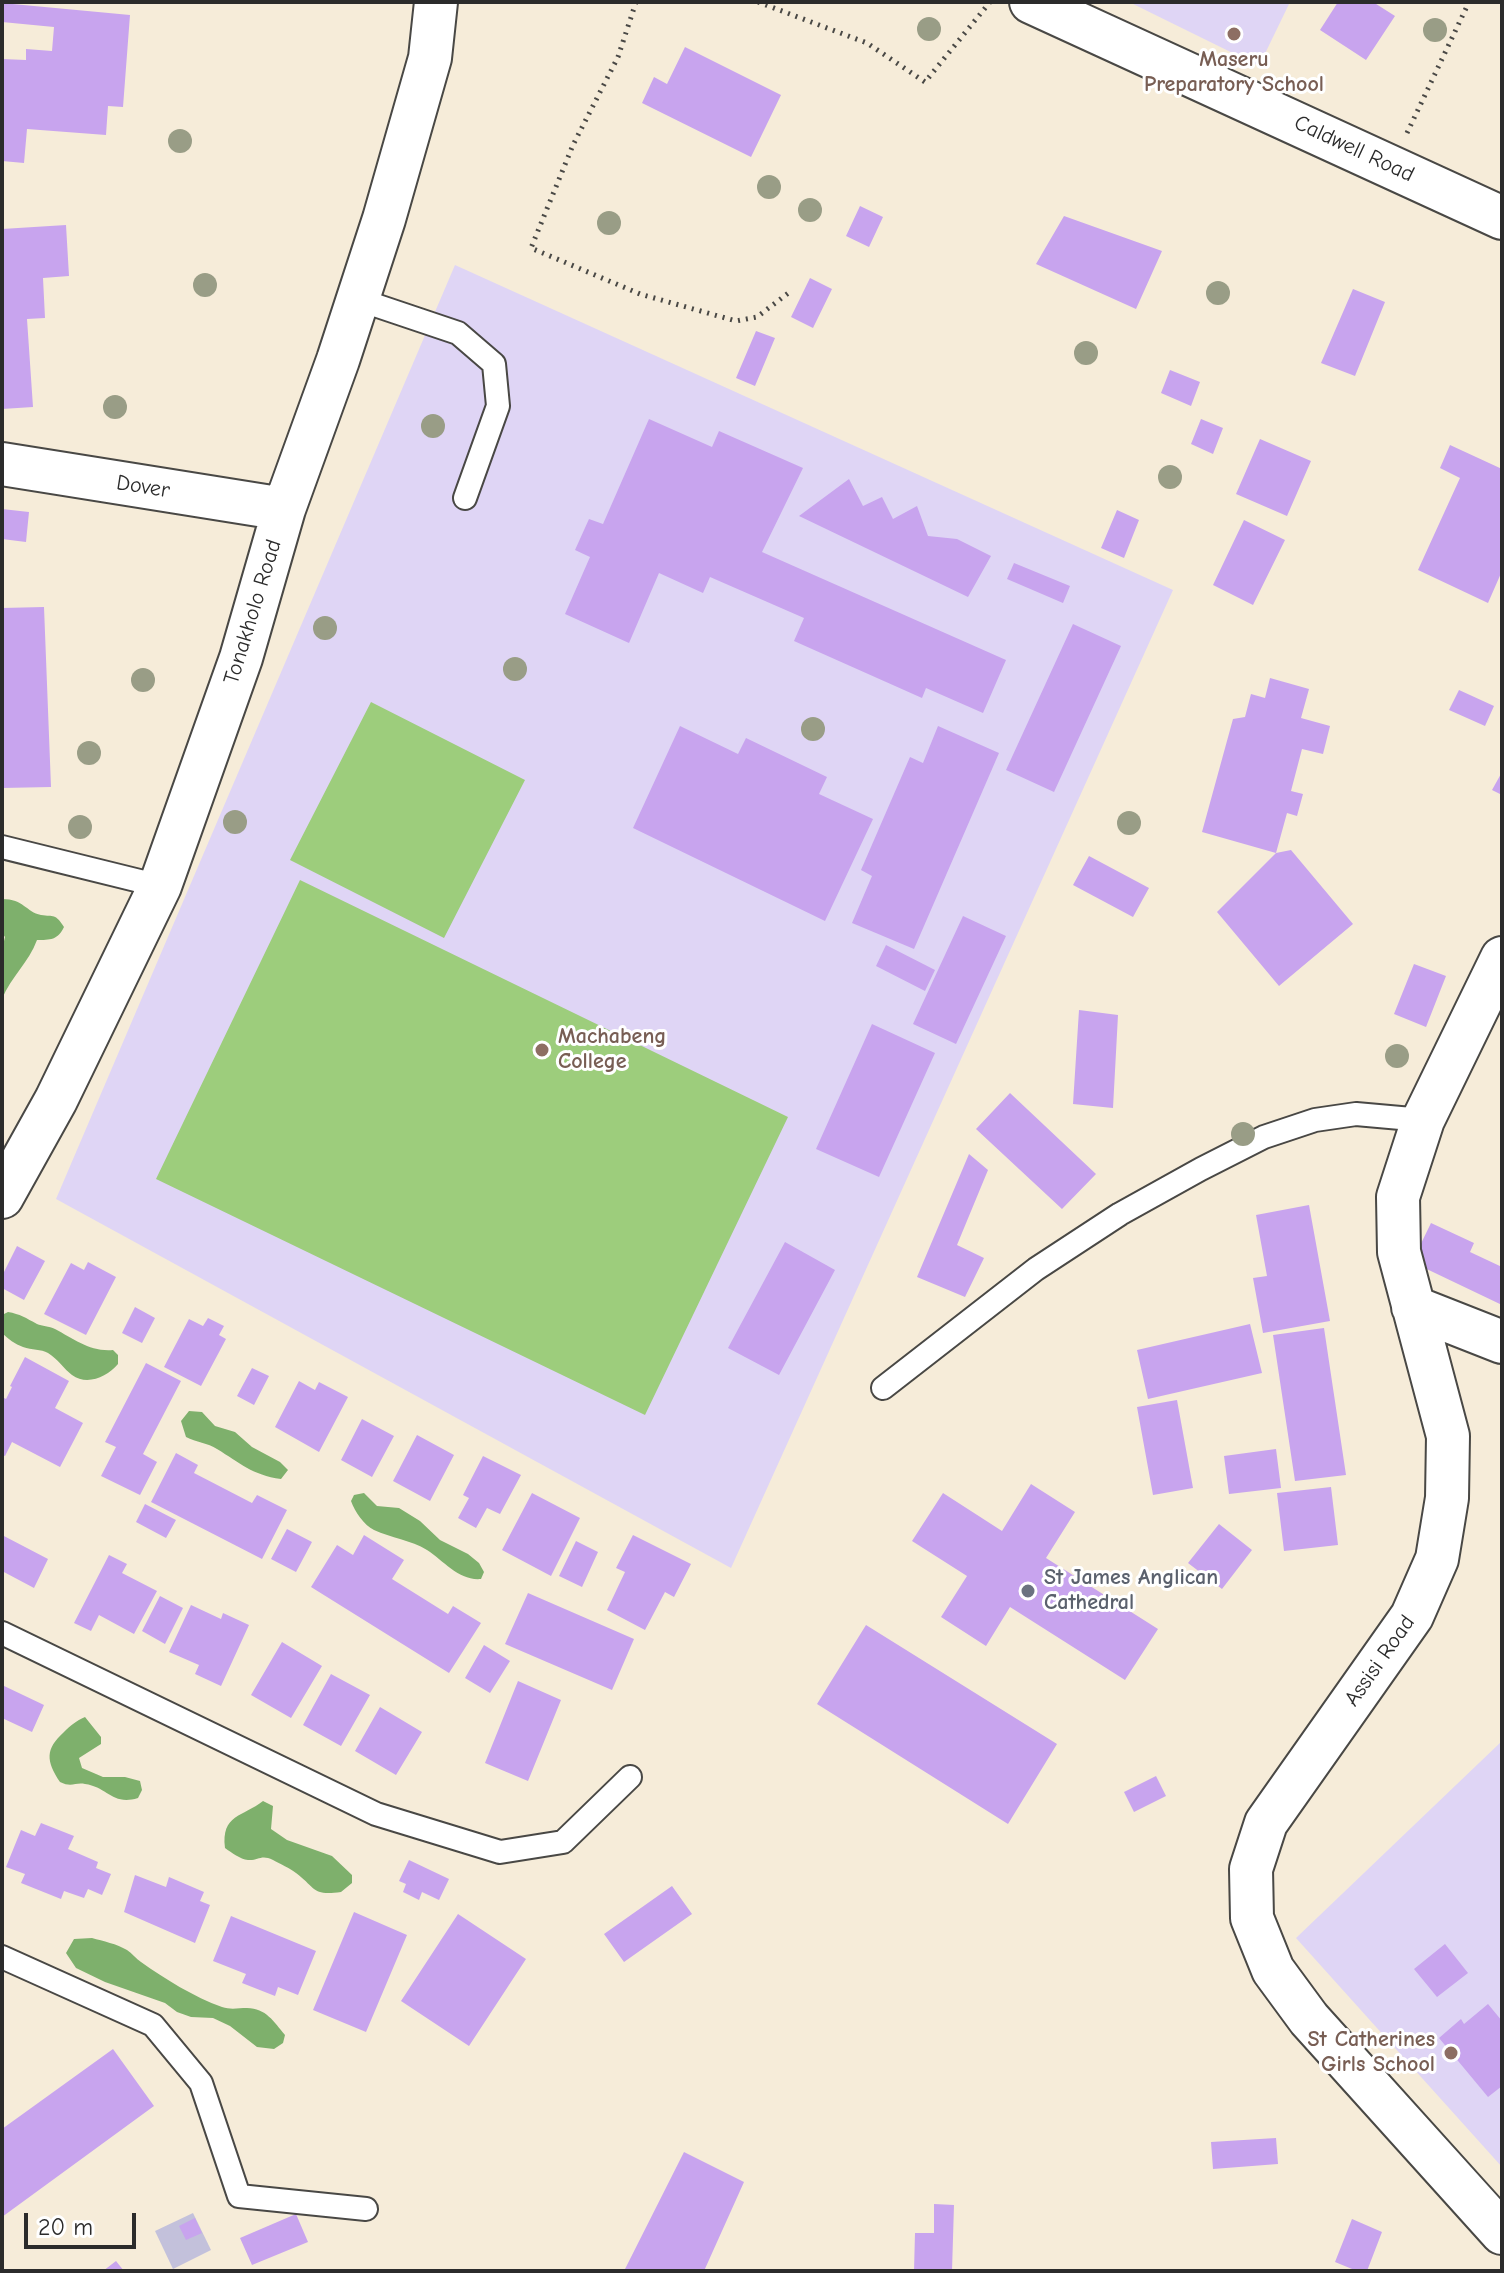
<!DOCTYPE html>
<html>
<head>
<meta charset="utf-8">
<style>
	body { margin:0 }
	#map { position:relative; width:1504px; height:2273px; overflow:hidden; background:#f6ecd9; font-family:"Comic Neue",sans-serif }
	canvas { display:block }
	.frame { position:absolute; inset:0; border:4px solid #2b2b2b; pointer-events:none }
	.scale { position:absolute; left:24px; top:2213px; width:112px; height:36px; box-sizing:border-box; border:4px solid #2b2b2b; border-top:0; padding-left:10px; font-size:24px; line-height:28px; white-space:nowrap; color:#2b2b2b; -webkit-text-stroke:6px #fff; paint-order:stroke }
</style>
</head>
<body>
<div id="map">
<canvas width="1504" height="2273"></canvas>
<div class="frame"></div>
<div class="scale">20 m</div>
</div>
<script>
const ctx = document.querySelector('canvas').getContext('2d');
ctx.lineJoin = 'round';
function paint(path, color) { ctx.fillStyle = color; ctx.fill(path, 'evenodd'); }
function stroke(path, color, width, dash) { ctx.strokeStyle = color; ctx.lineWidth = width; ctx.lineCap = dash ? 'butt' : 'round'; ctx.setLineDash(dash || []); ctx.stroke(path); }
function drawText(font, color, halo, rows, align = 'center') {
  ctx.font = font + ' "Comic Neue",sans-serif'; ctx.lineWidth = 6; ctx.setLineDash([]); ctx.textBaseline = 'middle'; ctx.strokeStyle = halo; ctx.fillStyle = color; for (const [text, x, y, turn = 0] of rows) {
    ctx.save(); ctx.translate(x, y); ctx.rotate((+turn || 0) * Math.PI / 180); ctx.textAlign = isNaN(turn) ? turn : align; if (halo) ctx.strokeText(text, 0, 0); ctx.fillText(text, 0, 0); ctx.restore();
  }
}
const built = new Path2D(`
	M1129,2h161l-31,64z
	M455,265l718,325 -442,978 -675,-369z
	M1502,1741v426l-206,-229z`);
const industrial = new Path2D(`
	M193,2213l18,37 -38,19 -18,-38z`);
const green = new Path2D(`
	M371,702l154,78 -81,158 -154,-78z
	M300,880l488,237 -143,298 -489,-236z`);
const forest = new Path2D(`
	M2,899c22,0 24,13 39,16 13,2 14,-2 23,12 -6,13 -14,13 -27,13 -8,22 -26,37 -35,59v-50l3,-12 -3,-4z
	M8,1312c12,2 18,6 29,12 5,2 12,2 18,5 19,10 35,23 58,21l5,5v9c-11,13 -31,22 -46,11 -8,-6 -14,-16 -24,-22 -7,-4 -16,-3 -25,-6 -8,-3 -15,-8 -21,-14v-18z
	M189,1411l13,1 13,14 20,6 17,15 28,15 8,8 -7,9c-29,-4 -41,-16 -64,-30 -9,-6 -21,-7 -31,-12l-5,-16z
	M364,1493l13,13 22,2 21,13 20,19 28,14 11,9 5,9 -3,7c-22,2 -37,-18 -54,-29 -16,-10 -36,-12 -53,-20 -10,-5 -19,-18 -23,-29l3,-6z
	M85,1717l16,20v7l-22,14 3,10 21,9h22l15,4 2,9 -4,8c-26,8 -30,-11 -53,-14 -10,-2 -13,4 -25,-2 -14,-21 -15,-33 4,-50 7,-7 12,-11 21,-15z
	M263,1801l10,5 -2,23 16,11 45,16 20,19v8l-11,9c-29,4 -25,-4 -45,-19 -6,-5 -16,-9 -23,-13 -12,-6 -15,1 -25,0 -8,-1 -16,-7 -23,-12 -4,-34 18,-31 38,-47z
	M92,1938c11,3 25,6 35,12 5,3 9,9 14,12 24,17 53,35 81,45 9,3 16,1 25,1 19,0 27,14 38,27l-2,8 -9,6 -17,-2 -27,-21 -17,-8 -22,-1 -14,-5 -12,-9 -60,-21 -29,-14 -10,-15 8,-14z`);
const building = new Path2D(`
	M1338,2h35l22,14 -29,44 -46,-30z
	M2,3l128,12 -7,92 -15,-1 -2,29 -79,-6 -3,34 -22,-2v-102l24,1v-11l26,2 2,-24 -52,-5z
	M685,47l96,48 -30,62 -109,-54 12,-26 13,7z
	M860,206l23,11 -14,30 -23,-11z
	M1064,216l98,35 -26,58 -100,-45z
	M66,225l3,51 -26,2 2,40 -18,1 6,88 -31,2v-180z
	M810,278l22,11 -19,39 -22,-11z
	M1353,289l32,13 -30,74 -34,-13z
	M756,331l19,7 -20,48 -19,-8z
	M1170,370l30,12 -9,24 -30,-13z
	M649,419l63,28 7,-16 84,37 -41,84 244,108 -23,53 -57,-25 -4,10 -128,-57 10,-23 -94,-41 -7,16 -44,-20 -30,70 -64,-29 25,-57 -15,-7 14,-31 14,5z
	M1201,419l22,9 -10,26 -22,-10z
	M1260,439l51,22 -24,55 -51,-22z
	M1450,445l52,24v102l-14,32 -70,-33 42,-92 -20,-10z
	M849,479l14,27 19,-9 11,22 24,-13 11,30 29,3 34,17 -23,41 -169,-81z
	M2,509l27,3 -3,30 -24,-3z
	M1117,510l22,10 -15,38 -23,-10z
	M1244,520l41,20 -32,65 -40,-20z
	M1014,563l56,23 -7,17 -56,-24z
	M44,607l7,180 -49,1v-180z
	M1073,624l48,22 -67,146 -48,-22z
	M1270,678l39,11 -8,29 29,8 -7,28 -21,-5 -11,42 12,3 -6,22 -10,-3 -11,40 15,-3 62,74 -74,62 -62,-74 59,-59 -74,-21 31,-113 12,-2 6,-23 14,4z
	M1459,690l35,16 -9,20 -36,-16z
	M680,726l58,28 8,-16 81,39 -8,17 54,25 -48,102 -192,-93z
	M938,726l61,27 -85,196 -62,-26 20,-47 -11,-6 49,-113 13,6z
	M1502,772v23l-10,-5z
	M1089,856l60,32 -16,29 -60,-32z
	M963,916l43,20 -50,108 -43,-20z
	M886,945l49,25 -10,21 -49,-25z
	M1414,964l32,12 -20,51 -32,-13z
	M1079,1010l39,5 -5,93 -40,-4z
	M872,1024l63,29 -56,124 -63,-28z
	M1010,1093l86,81 -34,35 -86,-80z
	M969,1154l19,16 -31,75 27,13 -19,39 -48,-20z
	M1309,1205l21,116 -67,12 -10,-55 14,-2 -11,-61z
	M1431,1223l43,20 -4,9 32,15v38l-90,-43z
	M785,1242l50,28 -56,105 -51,-27z
	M17,1246l28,15 -21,39 -22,-12v-12z
	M88,1262l28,15 -30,58 -42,-21 27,-51 13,7z
	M135,1307l20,11 -13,25 -20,-10z
	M208,1318l16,8 -5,9 7,4 -25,47 -37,-19 25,-48 14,7z
	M1250,1324l12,49 -114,26 -11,-49z
	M1324,1328l22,147 -51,6 -22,-146z
	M25,1357l44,24 -14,27 28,15 -23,44 -48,-25 -7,14 -3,-1v-58l4,2 6,-12 -2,-1z
	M146,1363l35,18 -38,73 14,8 -17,33 -39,-19 15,-29 -11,-5z
	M252,1368l17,8 -15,29 -17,-9z
	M299,1381l16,9 4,-8 29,15 -29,55 -44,-25z
	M1177,1400l16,88 -40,7 -16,-88z
	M362,1419l32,17 -22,41 -31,-17z
	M417,1435l37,20 -24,46 -37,-20z
	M1276,1449l5,39 -52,6 -5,-38z
	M176,1453l22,12 -4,8 58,30 5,-8 30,15 -25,49 -111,-57z
	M483,1456l38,19 -21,39 -13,-6 -11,20 -18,-10 11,-20 -6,-3z
	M1031,1484l44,28 -29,46 112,71 -33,51 -115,-73 -24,39 -45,-29 26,-41 -55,-35 31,-48 59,38z
	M1331,1487l7,58 -54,6 -7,-58z
	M532,1493l48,25 -29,58 -49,-26z
	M145,1504l31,16 -10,18 -30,-16z
	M1219,1524l33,26 -30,39 -34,-26z
	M287,1529l25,13 -16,30 -25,-13z
	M2,1535l46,24 -14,29 -32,-17z
	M364,1535l40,25 -12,19 56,35 5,-8 28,17 -32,50 -138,-86 26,-42 16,10z
	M633,1535l58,29 -17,33 -9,-5 -20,38 -38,-20 18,-38 -9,-4z
	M576,1541l22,11 -16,35 -23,-11z
	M109,1555l18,9 -5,9 35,18 -23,43 -35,-19 -8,16 -17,-8z
	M528,1593l106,46 -22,51 -107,-46z
	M160,1596l23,12 -18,36 -23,-13z
	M191,1605l30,14 2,-6 26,12 -28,61 -26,-12 4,-9 -30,-13z
	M866,1625l191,119 -49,80 -191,-120z
	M282,1642l40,24 -31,52 -40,-23z
	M484,1645l26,16 -20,32 -25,-15z
	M331,1674l39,21 -29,51 -38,-21z
	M518,1681l43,19 -33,81 -43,-18z
	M2,1685l42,20 -12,27 -30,-14z
	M380,1707l42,25 -26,43 -41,-24z
	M1156,1776l10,20 -32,16 -10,-20z
	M41,1823l33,13 -6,13 30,13 -2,6 15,6 -9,21 -14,-6 -4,9 -20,-7 -3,8 -40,-16 4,-9 -19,-7 15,-37 14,6z
	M409,1860l40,19 -10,21 -17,-8 -3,8 -16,-8 3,-8 -7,-3z
	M135,1875l31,12 3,-10 35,15 -4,9 10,4 -15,38 -71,-31z
	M672,1886l20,28 -68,48 -20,-28z
	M354,1912l53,23 -41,97 -53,-22z
	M458,1914l68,45 -57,87 -68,-45z
	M231,1916l85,35 -18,44 -20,-8 -3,9 -33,-13 4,-9 -33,-13z
	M1445,1944l23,29 -31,24 -23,-28z
	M1488,2004l14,17v65l-14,11 -49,-59 22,-19 3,5z
	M113,2049l41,57 -152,111v-88z
	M1276,2138l2,26 -65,5 -2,-27z
	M684,2152l60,30 -40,89h-80z
	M934,2204l20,1 -2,66h-38l1,-38h19z
	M296,2214l12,28 -56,23 -12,-27z
	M195,2218l7,15 -16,7 -7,-14z
	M1352,2219l30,13 -15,39h-10l-22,-9z
	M116,2261l8,10h-21z`);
const path = new Path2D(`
	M636,2l-18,55 -45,88 -42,103 109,46 96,27 21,-4 34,-26
	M758,2l109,41 58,39 65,-80
	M1407,133l62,-131`);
const service = new Path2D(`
	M357,299l101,34 36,31 4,42 -33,92
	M2,847l158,39
	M883,1388l153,-119 84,-55 81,-45 63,-32 51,-17 41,-6 67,6
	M2,1633l374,181 124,38 63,-10 67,-65
	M2,1957l151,68 48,58 38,113 127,13`);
const minor = new Path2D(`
	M1031,2l471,216
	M2,464l282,45
	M1502,958l-79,162 -25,77 1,55 49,184 -1,62 -10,61 -25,57 -146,207 -15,46 1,49 21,52 36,49 193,214
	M2,1197l54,-97 104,-214 81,-228 43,-149 54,-149 46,-141 46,-161 6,-56
	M1413,1307l89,35`);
const trees = [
	[929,29],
	[1435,30],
	[180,141],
	[769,187],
	[810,210],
	[609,223],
	[205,285],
	[1218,293],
	[1086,353],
	[115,407],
	[433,426],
	[1170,477],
	[325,628],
	[515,669],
	[143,680],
	[813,729],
	[89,753],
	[235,822],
	[1129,823],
	[80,827],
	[1397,1056],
	[1243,1134]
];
const markers = [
	[1234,34,8,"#8d6e63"],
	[542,1050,8,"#8d6e63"],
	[1028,1591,8,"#6b7280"],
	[1451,2053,8,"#8d6e63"]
];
const educationNames = [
	["Maseru",1234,60],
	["Preparatory School",1234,85],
	["Machabeng",558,1037,"left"],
	["College",558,1062,"left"],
	["St Catherines",1435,2040,"right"],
	["Girls School",1435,2065,"right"]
];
const streetNames = [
	["Caldwell Road",1354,149,25],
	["Dover",143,487,9],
	["Tonakholo Road",253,612,-73],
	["Assisi Road",1380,1661,-55]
];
const worshipNames = [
	["St James Anglican",1044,1578],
	["Cathedral",1044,1603]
];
paint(built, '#dfd5f5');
paint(industrial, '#c3c1db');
paint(green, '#9dcd7c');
paint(forest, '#7eb06c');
paint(building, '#c8a4ee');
stroke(service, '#494845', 26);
stroke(minor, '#494845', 46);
stroke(path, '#494845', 5, [2, 6]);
stroke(service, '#fff', 22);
stroke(minor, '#fff', 42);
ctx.fillStyle = '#999d86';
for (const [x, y] of trees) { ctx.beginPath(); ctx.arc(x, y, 12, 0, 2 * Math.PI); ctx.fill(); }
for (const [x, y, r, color] of markers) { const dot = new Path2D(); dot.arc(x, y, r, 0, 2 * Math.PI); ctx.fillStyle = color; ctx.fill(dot); stroke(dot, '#fff', 3); }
drawText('bold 22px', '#785e54', '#fff', educationNames);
drawText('22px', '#2b2b2b', '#fff', streetNames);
drawText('bold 22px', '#5b616d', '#fff', worshipNames, 'left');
</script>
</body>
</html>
